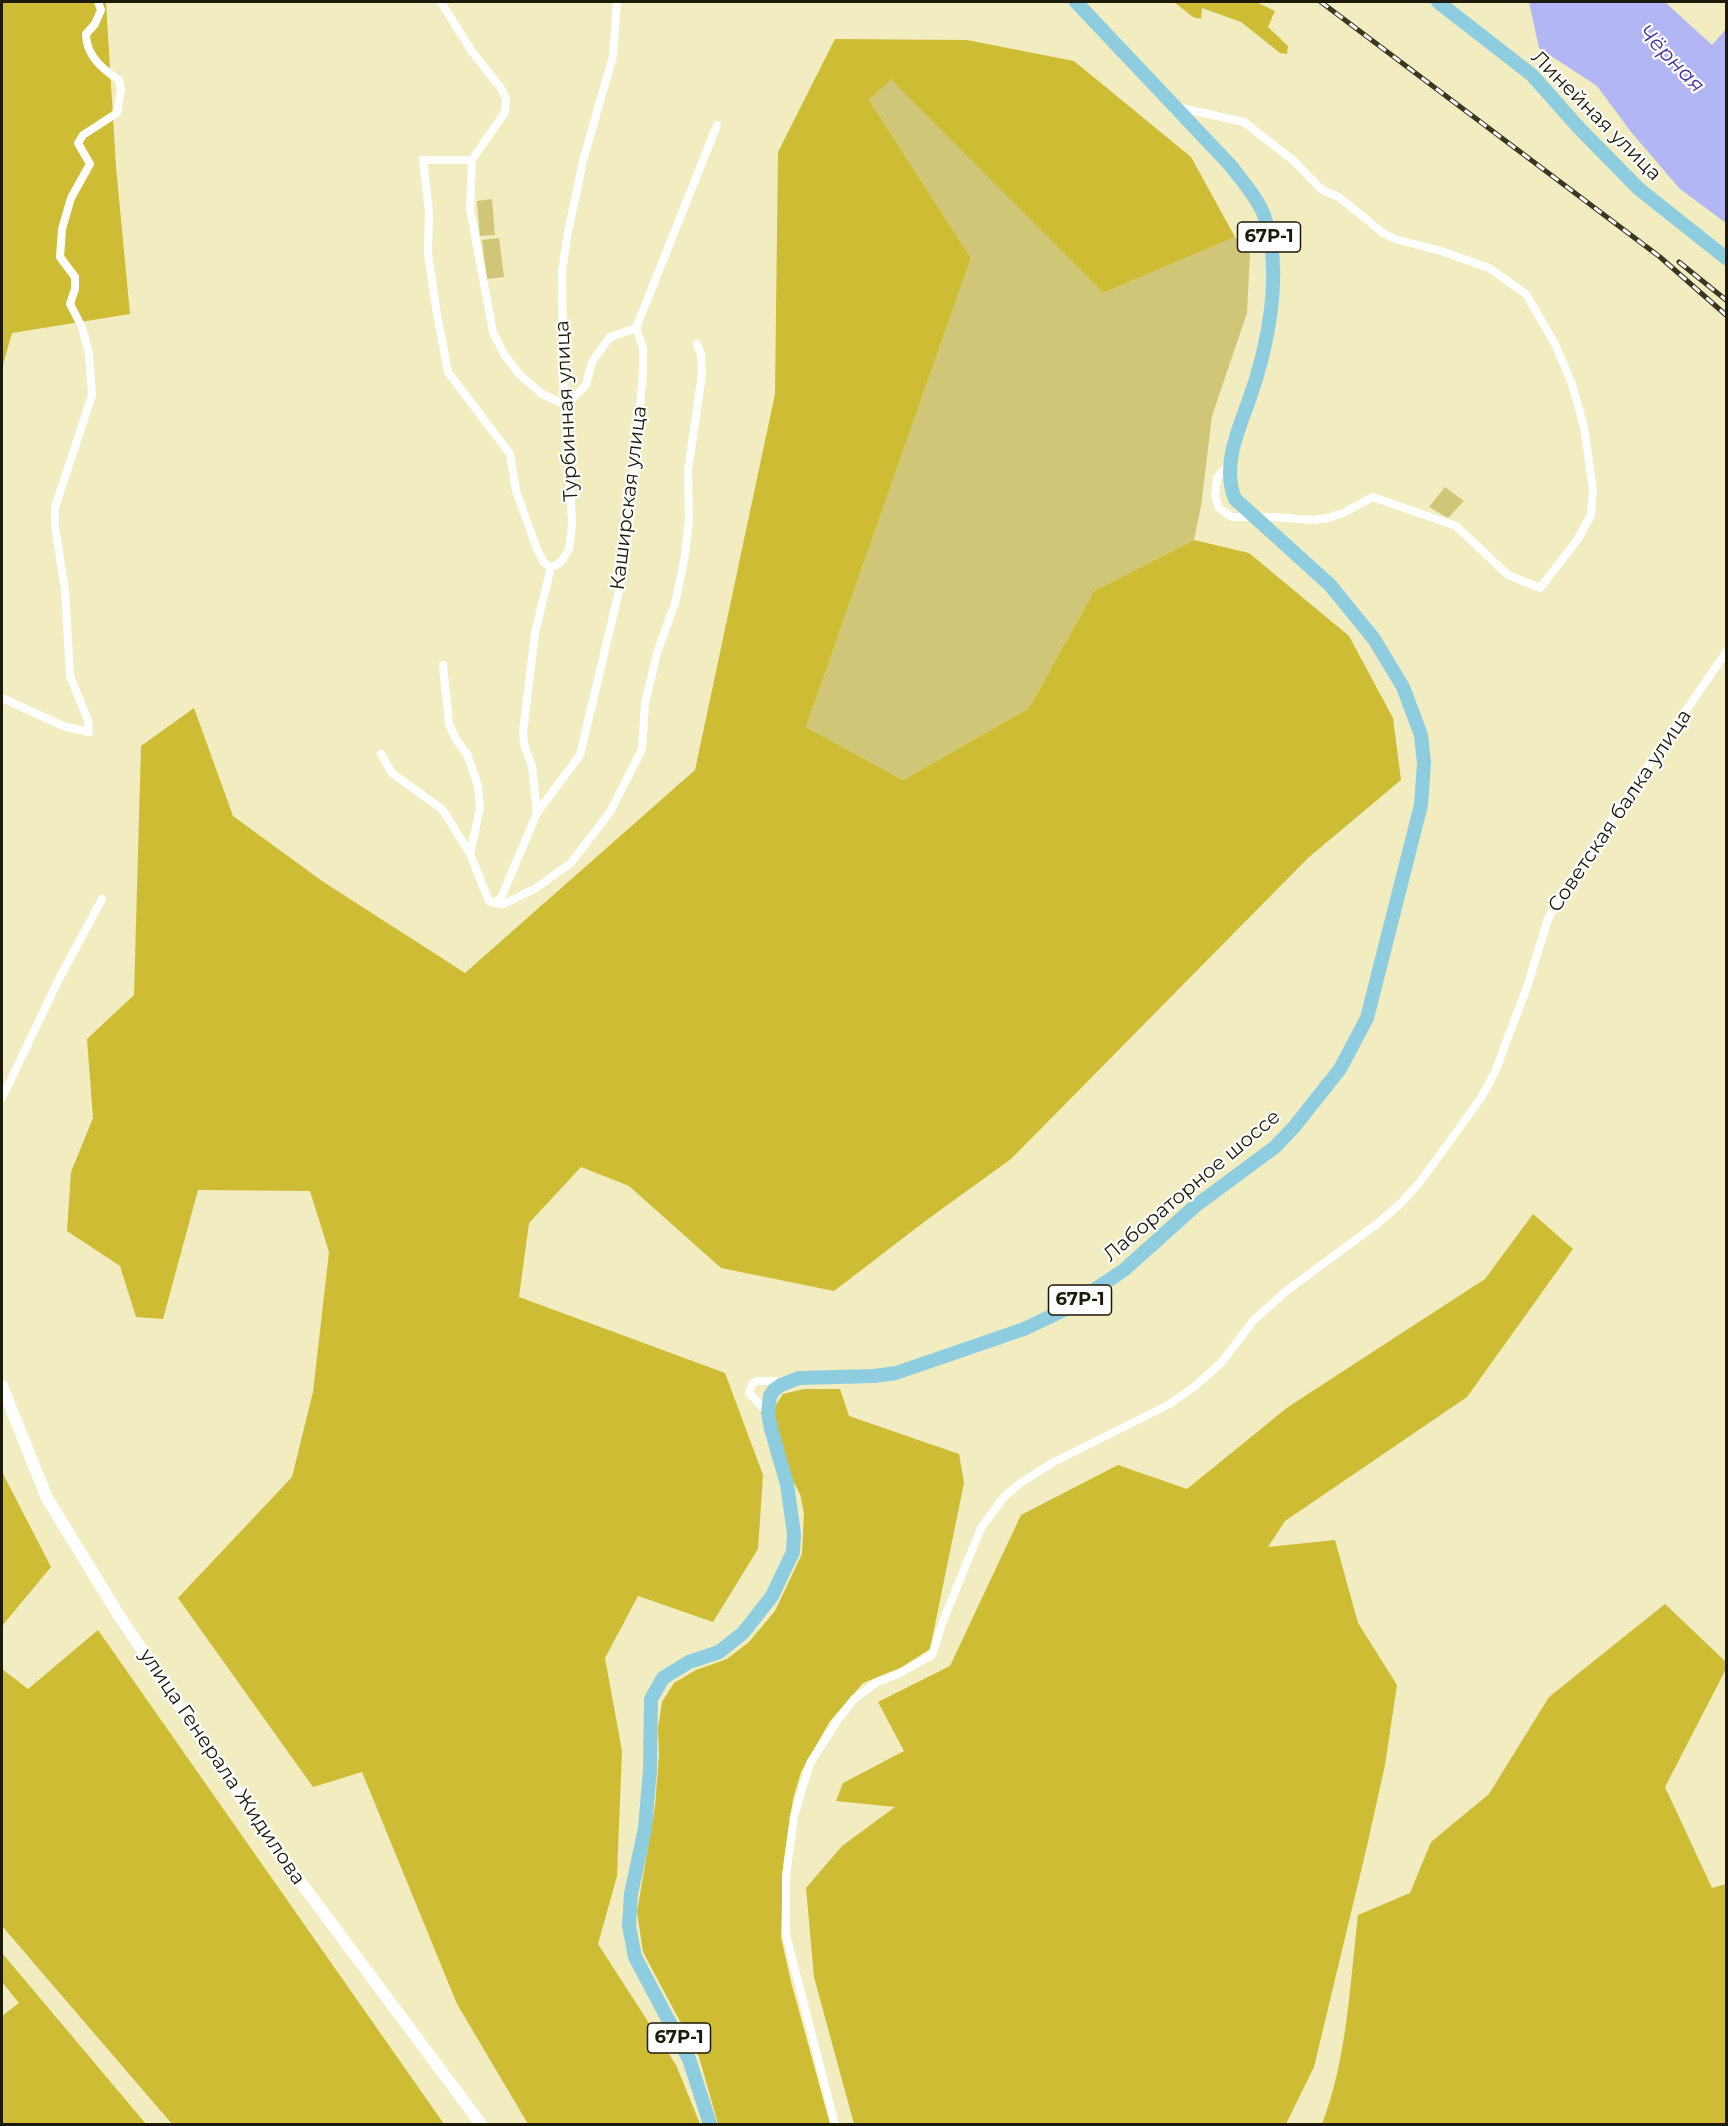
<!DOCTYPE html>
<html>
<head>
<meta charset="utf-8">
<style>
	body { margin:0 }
	#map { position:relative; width:1728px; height:2126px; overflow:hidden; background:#f2edc1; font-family:Montserrat,sans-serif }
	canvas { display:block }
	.frame { position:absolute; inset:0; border:3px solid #1c1a09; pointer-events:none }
</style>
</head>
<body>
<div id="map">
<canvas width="1728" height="2126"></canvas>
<div class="frame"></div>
</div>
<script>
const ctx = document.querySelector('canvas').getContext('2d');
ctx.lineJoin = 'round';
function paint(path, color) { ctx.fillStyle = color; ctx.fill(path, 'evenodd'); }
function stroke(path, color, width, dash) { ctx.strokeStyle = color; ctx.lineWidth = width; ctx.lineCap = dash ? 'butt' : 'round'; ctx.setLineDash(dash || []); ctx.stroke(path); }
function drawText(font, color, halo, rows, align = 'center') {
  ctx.font = font + ' Montserrat,sans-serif'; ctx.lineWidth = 4.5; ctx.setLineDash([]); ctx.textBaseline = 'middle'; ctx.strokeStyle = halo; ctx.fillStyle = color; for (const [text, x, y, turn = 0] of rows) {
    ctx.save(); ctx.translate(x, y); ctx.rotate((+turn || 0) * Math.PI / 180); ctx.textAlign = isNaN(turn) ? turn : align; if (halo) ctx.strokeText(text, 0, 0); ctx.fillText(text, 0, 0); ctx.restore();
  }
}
const green = new Path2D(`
	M891,78l212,215 132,-56 15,17 -3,59 -35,103 -11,90 -7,34 -100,51 -65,117 -126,72 -97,-53 165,-469 -102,-158z
	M492,199l3,36 -15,1 -3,-35z
	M499,238l5,39 -17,2 -5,-39z
	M1445,487l19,14 -16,17 -19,-11z`);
const forest = new Path2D(`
	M2,2h104l10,165 14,147 -118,19 -10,35z
	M1174,2h82l19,9 -7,16 20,19 -1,8 -7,-1 -39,-31 -39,-14 -1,11 -8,-2z
	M835,39l132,1 107,21 117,96 44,80 -132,56 -212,-214 -22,21 102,158 -165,469 97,53 126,-72 65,-117 100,-51 55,13 100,83 44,82 8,62 -93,78 -297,301 -83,60 -94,72 -113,-23 -92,-82 -48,-19 -52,56 -10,74 206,76 38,102 -5,74 -45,73 -75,-26 -33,62 17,93 -5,125 -19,68 78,121 24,59h-172l-71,-120 -95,-232 -49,15 -135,-189 114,-121 21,-85 16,-140 -19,-61 -112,-1 -35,129 -27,-2 -16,-51 -53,-35 4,-59 22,-54 -6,-79 47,-44 7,-249 53,-38 39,108 89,65 143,92 230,-203 80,-376 3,-242z
	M1533,1214l40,35 -106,148 -182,124 -17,26 67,-7 23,83 39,62 -12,80 -18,81 -53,221 -28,57h-432l-40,-147 -8,-89 36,-42 53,-39 -59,-6 7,-18 61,-32 -26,-49 72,-36 71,-151 97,-50 69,24 101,-82 197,-128z
	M804,1389h36l9,27 110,38 5,29 -34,166 -28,18 -39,16 -33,38 -29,51 -8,27 -10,68 -2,70 10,45 39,142h-112l-19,-67 -56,-105 -6,-40 18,-106 4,-51 -1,-27 4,-26 12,-19 22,-13 31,-11 22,-17 26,-31 27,-57 2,-41 -4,-19 -11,-21 -16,-56 3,-12 7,-11z
	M2,1472l49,95 -49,59z
	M1665,1604l61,58v7l-61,118 47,101 14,-4v240h-404c25,-64 28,-141 36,-209l52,-22 21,-51 58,-48 60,-97z
	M98,1630l346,494h-272l-170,-198v-257l26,20z
	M2,1953l144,171h-144v-108l17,-13 -17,-21z`);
const water = new Path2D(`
	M1529,2h136l47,43 14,-16v194l-46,-34 -49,-57 -34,-46 -58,-38z`);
const minor = new Path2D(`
	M441,2l32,51 28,35 5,11 -1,13 -33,48 -2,49 23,123 11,22 15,20 23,20 24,11
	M1177,107l67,15 50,39 28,29 17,7 44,36 12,6 46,12 48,17 37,26 29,50 17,40 12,43 9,63 -2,25 -13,24 -38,49 -32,-13 -52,-49 -83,-29 -30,16 -15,5 -14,2 -41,-3h-41l-13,-9 -4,-13 2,-17 13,-15
	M472,160h-49l6,51 -1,43 9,60 11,58 62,82 6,37 21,58 7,14 7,4
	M566,405l20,-20 6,-23 18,-25 26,-9
	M443,665l6,59 8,17 10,13 11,32 2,22 -10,46 19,47 5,2 7,-5 36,-85 43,-58 45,-189 18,-193v-25l-7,-20 81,-203
	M2,698l61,28 26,6 -1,-12 -18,-44 -5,-85 -10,-65v-19l37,-112 -3,-41 -7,-27 -12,-23 5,-15v-12l-15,-20 2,-28 9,-31 19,-34 -12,-21 5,-8 34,-22 4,-23 -2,-10c-17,-11 -33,-25 -33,-46l9,-10 6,-14 -3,-8
	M381,754l11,19 51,37 27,44
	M537,813l-5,-47 -8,-22 -1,-12 12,-99 16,-66 6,-2 6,-6 6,-10 3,-24 -6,-120 -3,-22 -1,-112 6,-39 16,-75 29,-101 4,-54
	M494,903l10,1 32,-16 35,-25 39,-51 32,-63 3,-45 12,-51 19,-53 9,-45 4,-34 -1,-51 14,-95 -1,-21 -4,-10
	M2,1098l57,-119 43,-80
	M768,1413l-19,-20 3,-9 5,-3h29
	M835,2124l-49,-189v-59l8,-60 16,-53 27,-42 17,-22 23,-17 21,-8 34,-19 11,-34 38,-93 23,-31 15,-13 33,-21 116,-58 26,-18 27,-24 32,-42 32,-29 92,-68 23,-20 20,-22 61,-84 14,-26 32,-85 21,-68 15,-28 163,-239`);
const secondary = new Path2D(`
	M2,1386l45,112 71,116 155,231 208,279`);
const primary = new Path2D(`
	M1438,2l94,73 47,53 60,61 87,69
	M710,2124l-21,-65 -54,-102 -6,-31 2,-32 14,-66 5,-58 1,-71 12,-21 26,-16 30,-10 24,-19 29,-37 21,-44 1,-18 -7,-50 -16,-55 -3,-16 2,-17 4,-6 7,-5 18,-7 75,-2 22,-3 128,-44 40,-19 60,-40 70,-63 81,-60 19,-20 46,-58 27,-51 54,-213 3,-42 -3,-28 -18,-48 -29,-48 -44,-54 -95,-86c-13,-31 2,-66 13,-96 20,-55 36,-132 16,-188 -7,-18 -22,-34 -33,-49l-155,-164`);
const rail = new Path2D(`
	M1321,2l339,255 66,58
	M1679,262l47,38`);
const shields = [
	[1269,237,63],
	[1080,1300,63],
	[679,2038,63]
];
const shieldNames = [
	["67Р-1",1269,237],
	["67Р-1",1080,1300],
	["67Р-1",679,2038]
];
const streetNames = [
	["Линейная улица",1596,116,45],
	["Турбинная улица",567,411,-93],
	["Каширская улица",629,498,-83],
	["Советская балка улица",1620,811,-56],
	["Лабораторное шоссе",1192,1186,-40],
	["улица Генерала Жидилова",222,1767,56]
];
const waterNames = [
	["Чёрная",1671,59,46]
];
paint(green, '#d0c677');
paint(forest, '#cdbc34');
paint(water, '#b2b6f4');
stroke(minor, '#fff', 8);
stroke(secondary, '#fff', 12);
stroke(primary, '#8ecde0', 14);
stroke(rail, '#393722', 5);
stroke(rail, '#fff', 3, [9]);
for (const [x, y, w] of shields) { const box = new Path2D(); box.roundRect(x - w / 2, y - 15, w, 30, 4.5); ctx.fillStyle = '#fff'; ctx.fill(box); stroke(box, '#1c1a09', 1.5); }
drawText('bold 18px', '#1c1a09', null, shieldNames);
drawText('20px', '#1c1a09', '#fff', streetNames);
drawText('italic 21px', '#4230a6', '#fff', waterNames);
</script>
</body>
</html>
